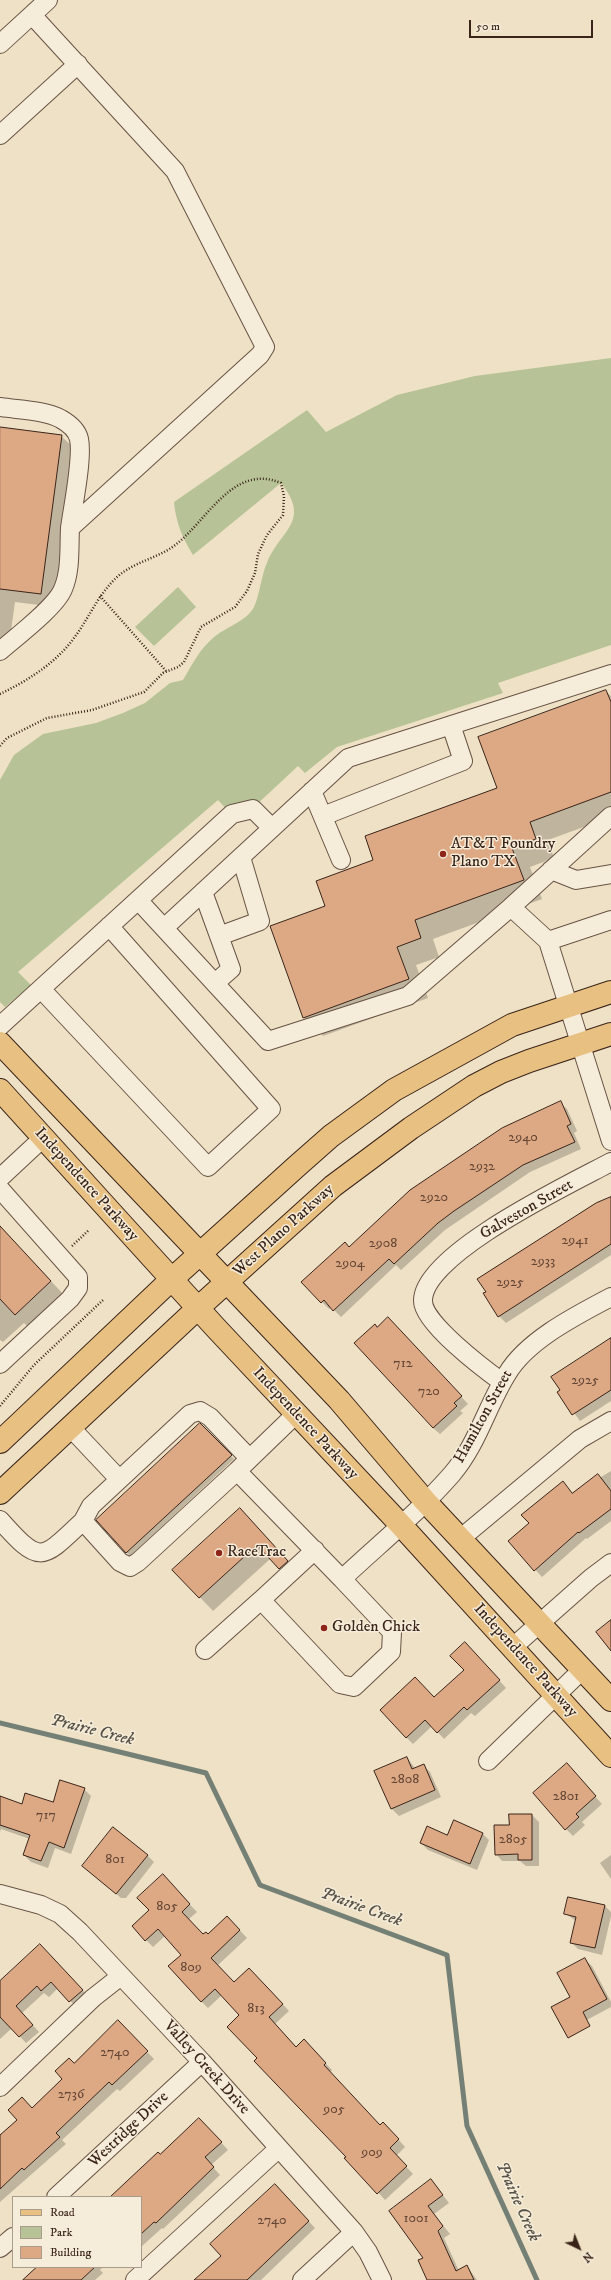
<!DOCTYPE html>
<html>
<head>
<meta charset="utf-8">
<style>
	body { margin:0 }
	#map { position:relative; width:611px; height:2280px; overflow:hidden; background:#efe1c5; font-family:"IM FELL DW Pica",serif }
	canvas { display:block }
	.legend { position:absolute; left:12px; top:2196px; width:130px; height:72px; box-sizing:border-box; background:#f5ecd9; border:1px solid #aa9c8c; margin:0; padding:5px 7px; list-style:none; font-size:12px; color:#3a2419 }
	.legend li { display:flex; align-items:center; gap:8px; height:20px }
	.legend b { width:20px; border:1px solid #aa9c8c }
	.north { position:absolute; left:559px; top:2228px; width:40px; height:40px; -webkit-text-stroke:3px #f5ecd9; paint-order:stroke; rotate:137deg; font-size:11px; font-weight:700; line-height:16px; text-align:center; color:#3a2419 }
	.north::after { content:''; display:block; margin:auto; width:14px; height:18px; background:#3a2419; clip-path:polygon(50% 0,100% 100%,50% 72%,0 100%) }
	.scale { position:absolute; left:469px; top:20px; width:124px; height:18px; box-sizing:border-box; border:2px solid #3a2419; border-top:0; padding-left:5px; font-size:12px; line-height:14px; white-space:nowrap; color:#3a2419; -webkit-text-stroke:3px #f5ecd9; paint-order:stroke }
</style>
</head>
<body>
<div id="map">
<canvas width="611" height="2280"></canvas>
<ul class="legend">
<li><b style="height:5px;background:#e8c082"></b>Road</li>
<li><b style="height:11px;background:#b7c396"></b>Park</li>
<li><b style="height:11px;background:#dda985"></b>Building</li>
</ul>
<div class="north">N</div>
<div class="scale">50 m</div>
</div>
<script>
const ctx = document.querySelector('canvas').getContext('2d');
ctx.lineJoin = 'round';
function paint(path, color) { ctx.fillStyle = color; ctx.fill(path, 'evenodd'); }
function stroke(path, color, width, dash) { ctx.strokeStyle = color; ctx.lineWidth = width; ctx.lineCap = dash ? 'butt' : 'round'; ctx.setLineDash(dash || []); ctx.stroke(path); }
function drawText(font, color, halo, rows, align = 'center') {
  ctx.font = font + ' "IM FELL DW Pica",serif'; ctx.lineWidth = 3; ctx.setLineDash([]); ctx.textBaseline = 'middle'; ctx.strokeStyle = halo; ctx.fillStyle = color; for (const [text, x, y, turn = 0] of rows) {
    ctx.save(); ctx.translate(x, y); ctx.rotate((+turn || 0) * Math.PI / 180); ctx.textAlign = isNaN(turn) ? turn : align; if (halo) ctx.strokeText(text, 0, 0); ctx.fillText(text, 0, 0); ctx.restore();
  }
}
const green = new Path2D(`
	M611,358v287l-113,38 5,10 -166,54 -32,26 -7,-7 -60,56 -20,-22 -200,172 13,13 -26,22 -5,-5v-222l14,-25 29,-21 53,-11 27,-10 22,-10 25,-20 13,-3c9,-15 16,-30 30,-42 12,-11 33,-16 41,-31 6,-13 7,-31 13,-44 13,-33 45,-41 14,-80l-88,72c-11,-18 -17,-32 -19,-53l133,-92 19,22 71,-37 78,-19z
	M178,587l18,20 -42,39 -19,-19z`);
const shadow = new Path2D(`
	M0,428l61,8 14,13 -20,158 -40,-5 -7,50 -8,-1z
	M606,691l5,5v121l-63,23 6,18 -24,9 12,32 -109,40 6,18 -23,8 12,33 -105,38 -19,-18 23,-112 48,-45 123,-73z
	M560,1103l7,6 10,22 -3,2 7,16 -51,23 -85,58 -44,40 -5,-5 -55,52 -10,-10 -2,2 -7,-7 27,-54z
	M611,1198v57l-105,68 -7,-7z
	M0,1226l64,69 -36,32 -4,-4 -21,19 -3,-2z
	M395,1325l73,79 -8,7 3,2 -23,21 -7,-6 -56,-100z
	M611,1339v62l-31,20 -21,-29z
	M200,1424l34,35 -104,97 -33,-36z
	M611,1471v50l-24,18 -1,-1 -44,39 -33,-36 21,-18 33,-41 10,12z
	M253,1523l48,52 -8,7 -23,-23 -57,52 -39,-41z
	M472,1650l34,38 -31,28 -4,-3 -27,26 -12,-13 -19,18 -7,-7 28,-39 31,-28z
	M407,1758l8,10 8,-3 7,7 11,25 -42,19 -7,-7z
	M573,1772l29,32 -20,18 3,3 -12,11 -7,-7z
	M84,1789l7,7 -20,58 -16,-6 -7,20 -17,-6 -7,-7 6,-16 -29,-10 -1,3v-35l22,8 31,-1z
	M532,1815l7,7v44h-13l-6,-5h-18l-6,-7 14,-28z
	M482,1833l7,7 -12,30 -49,-20 -7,-7 27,-7z
	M147,1855l7,7 -28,36h-5l-38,-32z
	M611,1855v24l-11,-16z
	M169,1883l28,29 -8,7 15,17 30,-12 13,14 -29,27 16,18 22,-7 33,35 -14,13 22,24h14l21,22 -2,3 50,53 10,4 15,17 -9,9 17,18 -28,26 -127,-142 -17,-43 -19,-20 -14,13 -7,-7 -18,-46 -18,-19 -12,11 -20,-20 17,-17z
	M605,1906l6,6v4l-9,39 -24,-6 -7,-7 5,-21 -10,-7z
	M47,1952l42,45 -12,11 -19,-20 -9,9 -5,-4 -22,20 17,19 -13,11 -14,-15 -12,11v-53z
	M585,1960l7,6 19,36v5l-43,23 3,-33z
	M118,2022l36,37 -34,32 -3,-2 -55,51 4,4 -66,58v-65l64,-57 10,-16z
	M206,2126l22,24 -17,15 9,10 -57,54 -1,-1 -21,19v-50h-29l48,-41z
	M431,2180l18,23 -15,11 16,20 -6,4 15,33 8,-5 10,14h-49l-3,-22 -35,-47z
	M281,2192l34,36 -54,52h-66l27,-24z
	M37,2267h66l-3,3 3,3 -8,7h-72z`);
const stream = new Path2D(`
	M0,1723l206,50 54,112 187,70 20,171 70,154`);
const building = new Path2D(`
	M0,427l62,8 -21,159 -41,-5z
	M606,690l5,12v90l-81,30 6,17 -24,9 12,32 -109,40 6,18 -24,9 12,32 -106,39 -33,-92 55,-20 -9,-25 57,-21 -8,-24 132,-48 -19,-51z
	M561,1101l10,23 -4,2 8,16 -52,23 -69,46 -16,12 -44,41 -5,-5 -56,52 -9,-11 -3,3 -20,-21 44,-40 4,5 61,-57 92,-62z
	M611,1197v47l-113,73 -15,-24 3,-1 -9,-13 119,-76z
	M0,1226l51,55 -36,34 -15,-16z
	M388,1317l74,79 -8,7 3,3 -24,22 -79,-85 21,-19 2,3z
	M611,1338v52l-39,25 -15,-23 3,-2 -9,-13z
	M200,1423l32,32 -106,98 -30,-33z
	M598,1474l13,17v18l-32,24 -1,-1 -44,39 -26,-30 21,-18 -8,-8 42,-34 9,12z
	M240,1508l48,53 -9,8 -22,-24 -58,53 -27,-28z
	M611,1620v31l-15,-19z
	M465,1642l35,38 -33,30 -3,-3 -27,26 -12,-13 -19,18 -26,-28 35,-33 19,20 30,-27 -14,-14z
	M407,1757l5,12 12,-5 11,26 -44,19 -17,-38z
	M567,1763l29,33 -20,18 3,3 -14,13 -32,-37z
	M60,1780l25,8 -21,60 -15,-6 -8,19 -18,-6 7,-20 -30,-10v-29l22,8 3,-11 28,9z
	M509,1814h23v46h-14v-6l-23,1 -1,-30h15z
	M454,1820l29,13 -13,31 -50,-21 7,-17 20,9z
	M113,1827l35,28 -32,39 -34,-28z
	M163,1874l27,30 -8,8 21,22 3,-2 2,2 19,-18 13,14 -29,28 23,24 15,-14 34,36 -14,13 27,30 8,-8 22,24 -2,2 56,60 3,-3 16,17 -9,9 17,18 -30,28 -33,-36 2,-1 -92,-96 3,-3 -30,-31 12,-12 -24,-26 -14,13 -33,-36 13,-11 -23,-26 -13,12 -13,-15 17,-16 -12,-12z
	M568,1897l37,8 -10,43 -25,-5 6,-26 -12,-3z
	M40,1944l43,46 -14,12 -18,-20 -10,9 -4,-5 -21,20 17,19 -14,12 -19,-20v-36z
	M585,1958l22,41 -24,13 7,14 -22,12 -17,-31 19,-10 -13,-24z
	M118,2020l30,31 -36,34 -3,-3 -53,51 4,4 -36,33 -2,-2 -22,21v-54l17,-15 -9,-10 14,-13 10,11 30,-29 -7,-8 14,-13 5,5z
	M199,2118l23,24 -17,15 9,10 -58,56 -2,-1 -13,12v-37h-31l48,-45 2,2z
	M431,2179l12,16 -15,11 15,20 -5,5 18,40 11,-6 7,15h-47l-9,-20 5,-2 -34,-47z
	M275,2184l34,37 -62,59h-53l27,-24 -11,-12z
	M37,2267h58l-14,13h-58z`);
const path = new Path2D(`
	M100,596l67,76
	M0,694c27,-13 56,-31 74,-56 15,-20 24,-43 42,-60 16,-15 38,-19 55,-30 35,-23 60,-86 110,-65l3,13 -1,19 -16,20 -9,19 -3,19 -8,18 -12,16 -34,20 -17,35 -6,5 -15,6 -19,19 -52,18 -45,8 -40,20 -7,8
	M72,1246l17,-16
	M0,1406l34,-41 69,-65`);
const minor = new Path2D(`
	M0,44l48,-44
	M0,135l78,-71
	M0,407c19,3 44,3 61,12 7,4 16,11 18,20 4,19 -6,67 -9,89
	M0,651c16,-14 56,-44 63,-62 8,-18 6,-42 7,-61l190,-173 5,-8 -90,-176 -143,-156
	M312,791l29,69
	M323,816l140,-55 -12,-36
	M551,870l25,10 35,-6
	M203,892l28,77 -16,14
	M138,900l94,-86 21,-5 19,19
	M511,907l100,-91
	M164,928l184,-170 263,-84
	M219,936l41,-15 -19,-64
	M548,941l63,-21
	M41,989l167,178 63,-58 -162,-183
	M0,1026l138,-126 130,141 140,-45 103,-89 37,34 63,200
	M0,1178l44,-41
	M0,1189l78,88v11l-8,11 -70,65
	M502,1382c-18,-13 -79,-59 -79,-81 -1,-47 149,-118 188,-139
	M296,1414l-59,57 105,108c36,-34 77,-67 110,-105 25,-29 35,-68 55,-100 20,-34 70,-59 104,-77
	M70,1427l49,52
	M0,1520c40,45 41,41 83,1l37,41 10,5 8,-5 99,-91
	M83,1521l8,-15 99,-92 10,-3 10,6 39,41
	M460,1539l120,-100 31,-18
	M315,1550l-54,50 79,84 14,3 37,-35 1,-20 -50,-53
	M513,1647l78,-69 20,-15
	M205,1650l56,-50
	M488,1761l95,-92
	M0,1894l41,11 19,9 20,18 122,130 152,170 14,20 14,28
	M0,2087l93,-89 28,-22
	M56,2197l146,-135
	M0,2248l13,-11
	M135,2280l144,-132
	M302,2280l52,-48`);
const major = new Path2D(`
	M0,1043l339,357 86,101 186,199
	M0,1090l215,237 185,197 211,232
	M0,1442l172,-163 125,-113 34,-30 63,-46 118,-65 99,-33
	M0,1493l198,-185 135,-122 78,-58 63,-42 27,-14 28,-11 82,-27`);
const markers = [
	[443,854,4,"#8f2418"],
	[219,1553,4,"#8f2418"],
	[324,1628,4,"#8f2418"]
];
const numberNames = [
	["2940",523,1138],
	["2932",482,1167],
	["2920",434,1198],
	["2941",575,1241],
	["2908",383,1244],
	["2933",543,1262],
	["2904",350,1264],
	["2925",510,1283],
	["712",403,1364],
	["2925",585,1381],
	["720",429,1392],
	["2808",405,1780],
	["2801",566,1797],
	["717",46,1816],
	["2805",513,1840],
	["801",115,1860],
	["805",167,1907],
	["809",191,1968],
	["813",256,2009],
	["2740",115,2053],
	["2736",71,2095],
	["905",334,2110],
	["909",372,2153],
	["1001",416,2219],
	["2740",272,2221]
];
const poiNames = [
	["AT&T Foundry",451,845],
	["Plano TX",451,863],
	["RaceTrac",227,1553],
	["Golden Chick",332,1628]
];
const streetNames = [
	["Independence Parkway",86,1185,48],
	["Galveston Street",527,1210,-30],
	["West Plano Parkway",284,1231,-42],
	["Hamilton Street",484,1417,-61],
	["Independence Parkway",305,1424,47],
	["Independence Parkway",525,1661,48],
	["Valley Creek Drive",206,2068,48],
	["Westridge Drive",129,2130,-43]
];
const waterNames = [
	["Prairie Creek",92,1731,14],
	["Prairie Creek",361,1908,20],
	["Prairie Creek",517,2202,66]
];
paint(green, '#b7c396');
paint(shadow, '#0003');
stroke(stream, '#748076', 5);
paint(building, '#dda985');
stroke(building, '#3a2419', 1);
stroke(minor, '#675344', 20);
stroke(major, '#3a2419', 24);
stroke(path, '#3a2419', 2.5, [1, 2]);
stroke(minor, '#f5ecd9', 18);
stroke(major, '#e8c082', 22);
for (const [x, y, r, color] of markers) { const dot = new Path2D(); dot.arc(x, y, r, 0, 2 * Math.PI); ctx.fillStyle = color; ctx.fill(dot); stroke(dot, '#f5ecd9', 1.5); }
drawText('14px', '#634534', null, numberNames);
drawText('16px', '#3a2419', '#f5ecd9', poiNames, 'left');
drawText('16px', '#3a2419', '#f5ecd9', streetNames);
drawText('italic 17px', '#575248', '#f5ecd9', waterNames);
</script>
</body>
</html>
